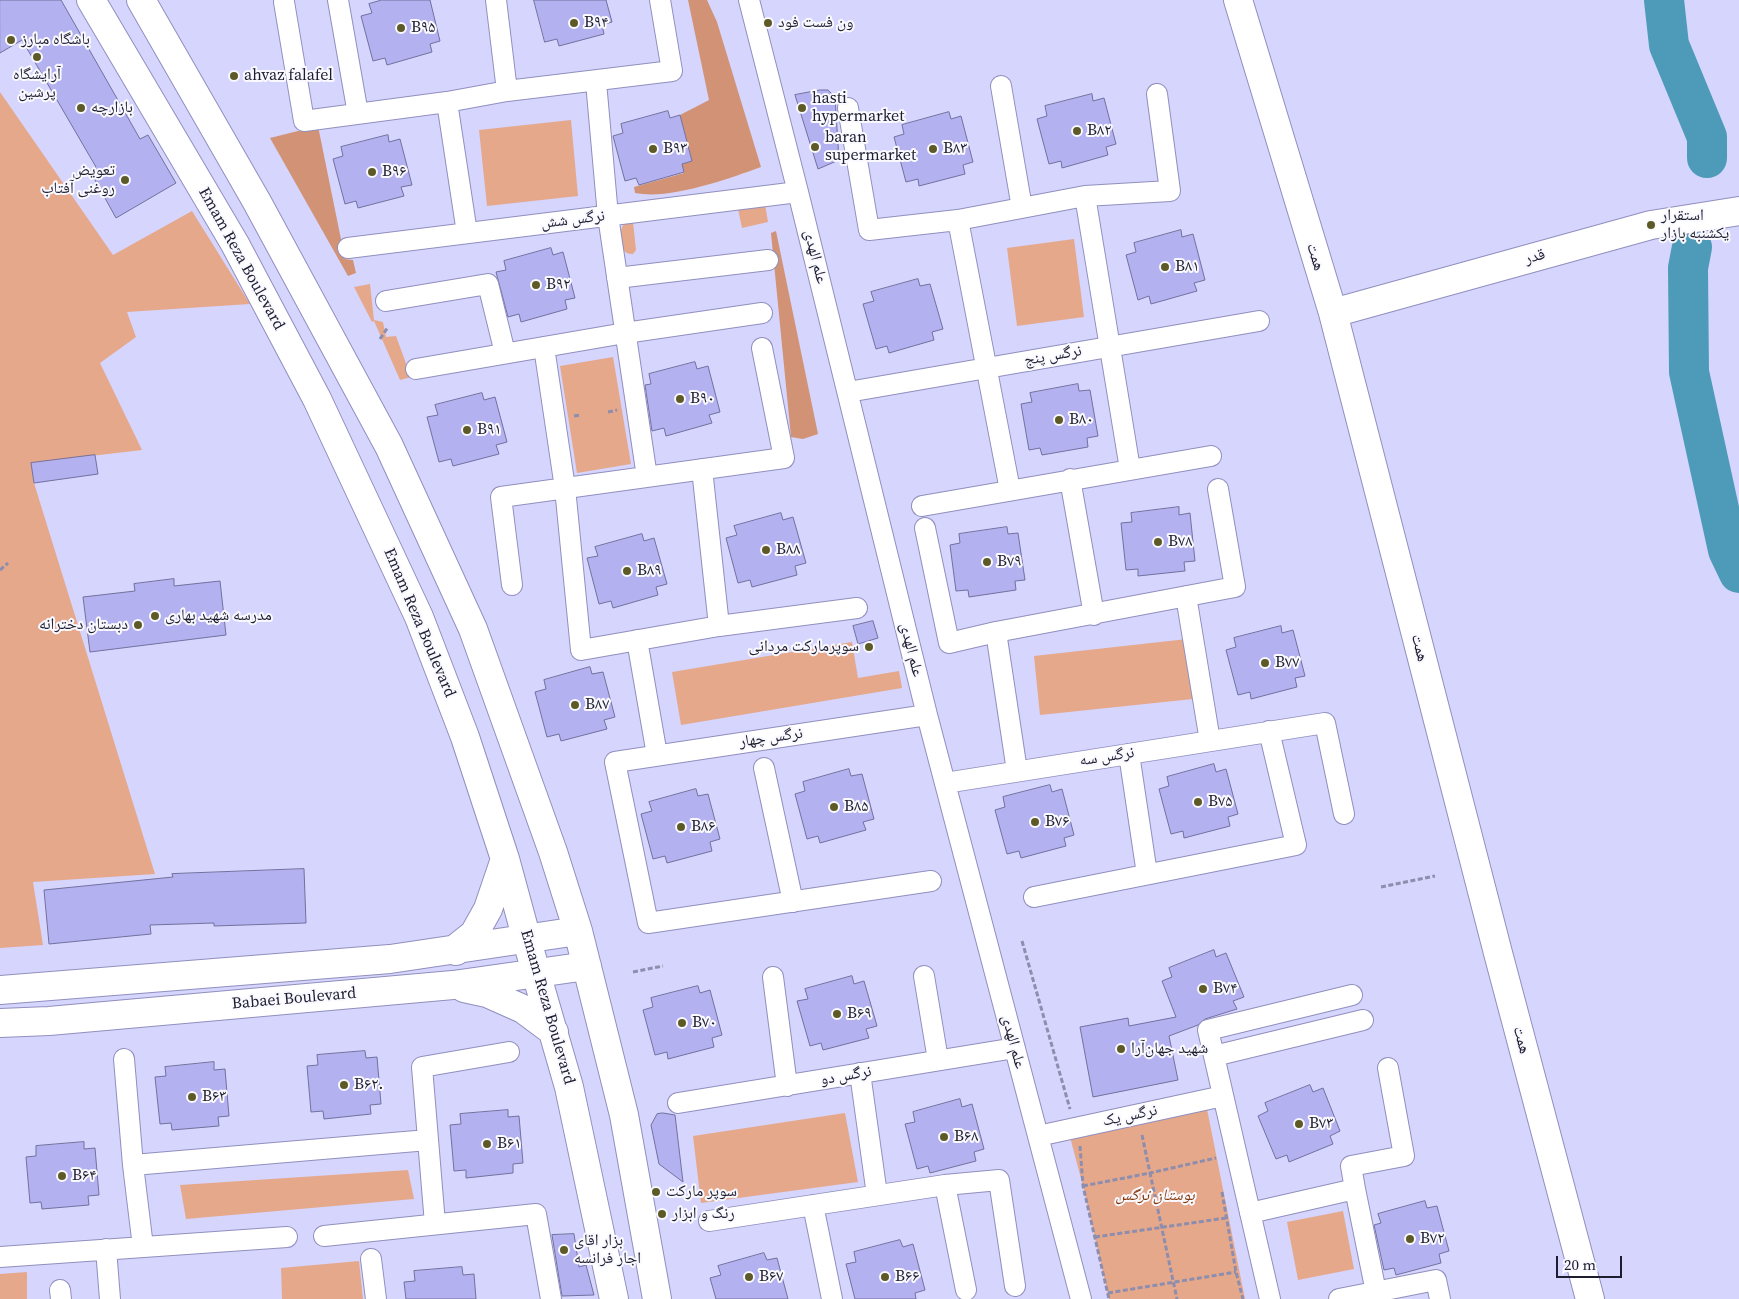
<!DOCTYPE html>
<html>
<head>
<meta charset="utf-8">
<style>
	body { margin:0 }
	#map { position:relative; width:1739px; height:1299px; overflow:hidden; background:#d5d5fe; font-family:"Source Serif 4",serif }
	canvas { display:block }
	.scale { position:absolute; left:1556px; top:1256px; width:66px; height:22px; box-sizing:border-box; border:2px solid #1e1d2f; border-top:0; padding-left:6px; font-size:15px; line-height:18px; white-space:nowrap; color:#1e1d2f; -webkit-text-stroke:4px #f9f9ff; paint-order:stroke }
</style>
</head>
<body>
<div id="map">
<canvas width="1739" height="1299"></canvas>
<div class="scale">20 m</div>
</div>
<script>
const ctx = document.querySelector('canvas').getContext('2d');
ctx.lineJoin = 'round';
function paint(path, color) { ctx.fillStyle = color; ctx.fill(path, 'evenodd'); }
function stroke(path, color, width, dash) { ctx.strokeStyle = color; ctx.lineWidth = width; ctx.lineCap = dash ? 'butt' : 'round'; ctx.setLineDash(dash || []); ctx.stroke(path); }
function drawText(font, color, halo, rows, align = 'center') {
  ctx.font = font + ' "Source Serif 4","Noto Naskh Arabic",serif'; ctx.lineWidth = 4; ctx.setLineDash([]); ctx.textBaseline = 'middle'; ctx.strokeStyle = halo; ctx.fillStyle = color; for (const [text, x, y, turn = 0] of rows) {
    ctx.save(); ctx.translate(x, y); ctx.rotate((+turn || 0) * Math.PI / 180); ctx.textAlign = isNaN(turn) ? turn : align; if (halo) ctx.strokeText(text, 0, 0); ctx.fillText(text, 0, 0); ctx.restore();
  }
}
const green = new Path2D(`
	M0,92l113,163 79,-44 58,93 -123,8 9,25 -36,26 42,87 -111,13 3,20 121,391 -122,8 10,63 -43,3z
	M571,120l7,76 -91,10 -8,-76z
	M765,204l3,18 -26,6 -4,-19z
	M626,222h7l3,28 -3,4c-16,1 -16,-25 -7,-32z
	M1074,239l10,78 -67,9 -10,-78z
	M370,284l4,36 9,2 3,15 10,-1 15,41 -11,3 -26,-59 -2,1 -18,-35z
	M613,357l18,107 -54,9 -17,-107z
	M1187,639l6,60 -153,16 -6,-59z
	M852,642l6,36 41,-7 3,17 -221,37 -9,-53z
	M1207,1109l38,190h-136l-26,-113 -13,-49z
	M845,1113l13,69 -157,21 -8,-67z
	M408,1170l6,29 -228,20 -6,-34z
	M1343,1211l11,58 -56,11 -11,-58z
	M359,1261l4,38h-81l-1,-31z
	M27,1272v27h-27v-25z`);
const forest = new Path2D(`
	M688,0h19l10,22 44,145c-33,12 -91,33 -126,26l-1,-6 50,-14 -2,-9 10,-3 -12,-46 29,-15z
	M318,126l27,133 8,1 3,13 -8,3 -78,-138z
	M776,231l42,203 -15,5 -12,-2 -20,-204z`);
const river = new Path2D(`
	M1664,0l5,45 38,92v21
	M1692,247l-4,21 1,104 39,178 11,23`);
const building = new Path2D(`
	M0,0h61l79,139 8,-4 28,48 -60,35 -26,-47 6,-4 -74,-127 -22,13z
	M382,0h48l10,41 -10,3 2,8 -45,13 -2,-7 -12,3 -12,-45 11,-3 -3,-9z
	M534,0h72l6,22 -10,3 2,9 -45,12 -2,-7 -12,3z
	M820,90h8l7,7 4,63 -21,9 -23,-74z
	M1092,94l1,7 11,-3 12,46 -10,3 2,8 -46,13 -1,-7 -12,3 -12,-45 10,-3 -2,-10z
	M668,111l2,7 10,-3 12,46 -10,3 2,8 -45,13 -3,-7 -11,3 -12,-45 10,-3 -2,-9z
	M949,112l2,7 10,-3 12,46 -10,3 2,9 -46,12 -1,-7 -12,3 -12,-45 10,-3 -2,-9z
	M388,135l1,7 11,-3 12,46 -11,2 3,9 -46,12 -2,-7 -11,3 -12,-45 10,-3 -2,-9z
	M1181,230l1,7 11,-3 12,46 -11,3 3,8 -46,13 -2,-8 -11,4 -12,-45 10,-3 -2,-9z
	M551,248l2,7 10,-3 12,46 -10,2 2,9 -46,13 -2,-8 -11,3 -12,-45 10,-2 -2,-9z
	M918,279l2,7 10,-2 13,45 -11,3 2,8 -45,13 -2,-7 -11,3 -13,-45 11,-3 -3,-9z
	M695,362l2,7 11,-3 12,46 -11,3 3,8 -46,13 -2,-8 -12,3 -7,-46 6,-1 -2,-10z
	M1078,384l1,7 11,-1 8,46 -11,2 1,9 -46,8 -2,-7 -11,2 -8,-46 11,-2 -2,-9z
	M482,393l2,7 11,-3 12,45 -11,3 3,9 -46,12 -2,-7 -12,3 -12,-45 11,-2 -3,-10z
	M95,455l3,19 -64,9 -3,-20z
	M1179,507v8l11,-2 5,48 -11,1 1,9 -47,5v-7l-12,1 -5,-47 11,-1 -1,-9z
	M781,513l2,7 10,-3 13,46 -11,3 2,9 -45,12 -2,-7 -12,3 -12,-45 11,-3 -3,-9z
	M1007,527l1,7 10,-1 7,47 -10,1 1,9 -47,7 -1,-7 -12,1 -6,-46 10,-2 -1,-9z
	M642,534l2,7 10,-3 13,46 -11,3 2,8 -45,13 -2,-7 -12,3 -12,-46 11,-2 -3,-9z
	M174,579v7l46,-5 6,54 -136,17 -7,-55 52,-6 -1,-7z
	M873,621l5,17 -20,6 -5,-18z
	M1281,626l1,7 11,-3 12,46 -10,2 2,9 -46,12 -1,-7 -12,3 -12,-45 10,-3 -2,-9z
	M590,667l2,7 11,-2 12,45 -11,3 3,9 -46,12 -2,-7 -12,3 -12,-45 11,-3 -2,-9z
	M1214,764l2,8 10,-3 12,45 -10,3 2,9 -46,12 -1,-7 -12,3 -12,-45 10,-3 -2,-9z
	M849,769l2,7 11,-2 12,45 -11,3 3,8 -46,13 -2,-7 -11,3 -12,-45 10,-3 -2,-9z
	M1050,785l2,7 10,-3 12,46 -10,3 2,8 -45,12 -2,-7 -12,3 -12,-44 10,-3 -2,-10z
	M696,789l2,7 10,-2 12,45 -10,3 2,9 -45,12 -2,-7 -12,3 -12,-45 11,-3 -3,-9z
	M304,869l2,54 -92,3v-3l-64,2 1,9 -102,10 -5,-54 129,-13 -1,-3z
	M1214,950l2,7 10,-4 18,44 -11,4 4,8 -32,10 -7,6 -29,11 9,44 -85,17 -13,-70 48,-9 1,8 47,-9 -14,-36 10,-4 -3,-9z
	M852,976l2,8 10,-3 13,45 -11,3 3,9 -46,12 -2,-7 -11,3 -13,-45 11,-2 -3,-10z
	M698,986l2,7 10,-3 12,45 -10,3 2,9 -46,12 -1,-7 -12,3 -12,-45 10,-3 -2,-9z
	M365,1051l1,7 11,-1 4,47 -11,1 1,9 -47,5 -1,-8 -12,1 -4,-46 11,-1 -1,-10z
	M214,1062v8l11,-1 4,47 -11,1 1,9 -47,4 -1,-7 -11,1 -5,-47 11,-1 -1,-9z
	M1310,1085l3,7 10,-4 17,43 -10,5 3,8 -44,18 -2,-7 -11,4 -18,-43 10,-5 -3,-8z
	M960,1099l2,8 10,-3 12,45 -10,3 2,9 -46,12 -2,-7 -11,3 -12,-45 10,-2 -2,-10z
	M508,1110v7l11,-1 4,47 -10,1v9l-47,5v-8l-12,1 -4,-46 11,-1 -1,-10z
	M663,1113l12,2 8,67 -24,-18 -8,-39 6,-11z
	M84,1142v7l11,-1 4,47 -11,1 1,9 -47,4 -1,-7 -11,1 -4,-46 10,-1v-10z
	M1425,1201l2,7 10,-2 12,45 -10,3 2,9 -45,12 -2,-7 -10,2 -10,-45 7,-2 -3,-9z
	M574,1234l5,33 7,-2 8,30 -32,1 -10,-61z
	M900,1240l3,7 10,-3 12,46 -10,3 1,6h-61l-9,-35 10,-2 -2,-10z
	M764,1253l3,7 10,-2 11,41h-72l-6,-21 11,-3 -3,-9z
	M462,1267l1,8 11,-1 2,25h-70l-2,-17 11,-1 -1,-10z`);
const path = new Path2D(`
	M380,339l8,-12
	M608,412l9,-2
	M574,416l7,-1
	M0,570l8,-7
	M1381,887l54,-11
	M1022,941l48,168
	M633,972l30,-6
	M1142,1135l8,38 66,-15
	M1080,1146l3,40 26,113
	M1083,1186l67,-13 27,126
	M1222,1192l14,80 7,27
	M1095,1237l131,-19
	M1108,1293l128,-21`);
const street = new Path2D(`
	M338,0l20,114
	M496,0l11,91
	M749,0l49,192 129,523 154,584
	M284,2l20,119 143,-19 60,-11 165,-20 -12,-71
	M596,82l12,134 39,261
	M1001,86l21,122
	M447,102l20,131
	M848,108l21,122 89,-10 127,-24 85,-5 -13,-97
	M1085,196l45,273
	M958,220l52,270
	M348,248l450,-56
	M617,278l151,-18
	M386,301l102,-17 17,69
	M544,347l21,141 16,162 138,-24 138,-18
	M416,369l209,-36 137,-20
	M848,392l411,-71
	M702,469l17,157
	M1070,479l24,136
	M922,506l289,-50
	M925,528l24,115 47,-11 239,-45 -17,-98
	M512,585l-11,-88 283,-39 -22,-110
	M1186,596l24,145
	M996,632l21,139
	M637,640l20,115
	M927,715l-312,47 33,161 283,-42
	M1129,754l18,120
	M764,768l29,134
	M945,783l380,-60 19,91
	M1034,897l262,-52 -27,-114
	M924,976l14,84
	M773,977l14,109
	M1214,1056l-6,-26 144,-35
	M124,1059l9,106 10,82
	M860,1073l17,122
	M678,1103l337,-55
	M1038,1136l185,-40
	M133,1165l295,-25
	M945,1185l54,-5 16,106
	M1355,1189l-4,-23 53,-10 -16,-88
	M813,1205l19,94
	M1250,1213l105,-24 21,103
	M709,1221l236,-36 21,105
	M435,1224l-13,-157 87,-15
	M324,1236l212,-22 15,85
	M106,1249l4,50
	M0,1257l287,-20
	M371,1259l5,40
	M60,1290l1,9
	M1270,1299l-56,-243 149,-36
	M1339,1299l97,-19 4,19`);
const secondary = new Path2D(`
	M91,0l144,244 82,155 102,218 46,120 40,122 31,114 33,114 45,212
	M141,0l116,202 132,244 84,183 80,223 25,79 46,184 33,184
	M1238,0l95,313 165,640 92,346
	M1333,313l318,-88 88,-14
	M456,951l-2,-1 20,-16 14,-25 17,-50
	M464,988l23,5 36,16 31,23
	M0,990l390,-31 188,-28
	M0,1023l49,-2 404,-36 134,-19`);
const markers = [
	[574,23,5,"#5d5a27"],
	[768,23,5,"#5d5a27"],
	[401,28,5,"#5d5a27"],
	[11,40,5,"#5d5a27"],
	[37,57,5,"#5d5a27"],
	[234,76,5,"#5d5a27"],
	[81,108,5,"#5d5a27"],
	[802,108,5,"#5d5a27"],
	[1077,131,5,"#5d5a27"],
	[815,147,5,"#5d5a27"],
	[653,149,5,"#5d5a27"],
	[933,149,5,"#5d5a27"],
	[372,172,5,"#5d5a27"],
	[125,180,5,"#5d5a27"],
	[1651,225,5,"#5d5a27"],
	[1165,267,5,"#5d5a27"],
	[536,285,5,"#5d5a27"],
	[680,399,5,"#5d5a27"],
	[1059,420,5,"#5d5a27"],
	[467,430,5,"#5d5a27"],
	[1158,542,5,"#5d5a27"],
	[766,550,5,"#5d5a27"],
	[987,562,5,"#5d5a27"],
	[627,571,5,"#5d5a27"],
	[155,616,5,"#5d5a27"],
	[138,625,5,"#5d5a27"],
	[869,647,5,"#5d5a27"],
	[1265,663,5,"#5d5a27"],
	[575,705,5,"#5d5a27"],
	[1198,802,5,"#5d5a27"],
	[834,807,5,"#5d5a27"],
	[1035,822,5,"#5d5a27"],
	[681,827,5,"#5d5a27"],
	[1203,989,5,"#5d5a27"],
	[837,1014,5,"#5d5a27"],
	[682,1023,5,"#5d5a27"],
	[1121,1049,5,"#5d5a27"],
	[344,1085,5,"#5d5a27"],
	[192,1097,5,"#5d5a27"],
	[1299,1124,5,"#5d5a27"],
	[944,1137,5,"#5d5a27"],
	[487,1144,5,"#5d5a27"],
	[62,1176,5,"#5d5a27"],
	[656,1192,5,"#5d5a27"],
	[662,1214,5,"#5d5a27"],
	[1410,1239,5,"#5d5a27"],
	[564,1250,5,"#5d5a27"],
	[749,1277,5,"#5d5a27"],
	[885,1277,5,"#5d5a27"]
];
const poiNames = [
	["B۹۴",584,23],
	["ون فست فود",778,23],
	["B۹۵",411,28],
	["باشگاه مبارز",21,40],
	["آرایشگاه",37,75,"center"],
	["پرشین",37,93,"center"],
	["ahvaz falafel",244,76],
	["hasti",812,99],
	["hypermarket",812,117],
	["بازارچه",91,108],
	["B۸۲",1087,131],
	["baran",825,138],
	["supermarket",825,156],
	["B۹۳",663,149],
	["B۸۳",943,149],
	["تعویض",115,171,"right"],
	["روغنی آفتاب",115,189,"right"],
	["B۹۶",382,172],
	["استقرار",1661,216],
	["یکشنبه بازار",1661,234],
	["B۸۱",1175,267],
	["B۹۲",546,285],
	["B۹۰",690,399],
	["B۸۰",1069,420],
	["B۹۱",477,430],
	["B۷۸",1168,542],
	["B۸۸",776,550],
	["B۷۹",997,562],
	["B۸۹",637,571],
	["مدرسه شهید بهاری",165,616],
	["دبستان دخترانه",128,625,"right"],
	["سوپرمارکت مردانی",859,647,"right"],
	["B۷۷",1275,663],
	["B۸۷",585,705],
	["B۷۵",1208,802],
	["B۸۵",844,807],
	["B۷۶",1045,822],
	["B۸۶",691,827],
	["B۷۴",1213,989],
	["B۶۹",847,1014],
	["B۷۰",692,1023],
	["شهید جهان‌آرا",1131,1049],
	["B۶۲.",354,1085],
	["B۶۳",202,1097],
	["B۷۳",1309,1124],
	["B۶۸",954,1137],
	["B۶۱",497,1144],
	["B۶۴",72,1176],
	["سوپر مارکت",666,1192],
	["رنگ و ابزار",672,1214],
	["B۷۲",1420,1239],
	["بزار اقای",574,1241],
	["اجار فرانسه",574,1259],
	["B۶۷",759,1277],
	["B۶۶",895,1277]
];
const streetNames = [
	["نرگس شش",573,220,-7],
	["علم الهدی",815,257,76],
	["همت",1315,257,73],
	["قدر",1535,257,-16],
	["Emam Reza Boulevard",241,259,61],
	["نرگس پنج",1053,356,-10],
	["Emam Reza Boulevard",419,623,67],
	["همت",1419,648,76],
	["علم الهدی",911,650,76],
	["نرگس چهار",771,738,-8],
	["نرگس سه",1107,757,-9],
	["Babaei Boulevard",294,999,-5],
	["Emam Reza Boulevard",547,1007,74],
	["همت",1521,1040,75],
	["علم الهدی",1013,1042,75],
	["نرگس دو",846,1076,-10],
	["نرگس یک",1130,1116,-12]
];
const parkNames = [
	["بوستان نرگس",1155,1196]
];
paint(green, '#e6a88b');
paint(forest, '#d29275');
stroke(river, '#4e9bb9', 40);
paint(building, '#b3b1ef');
stroke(building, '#72709e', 1);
stroke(street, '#908fbe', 22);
stroke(secondary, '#908fbe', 30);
stroke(path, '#8d8dad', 3, [5, 2.5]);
stroke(street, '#fff', 20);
stroke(secondary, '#fff', 28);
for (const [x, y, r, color] of markers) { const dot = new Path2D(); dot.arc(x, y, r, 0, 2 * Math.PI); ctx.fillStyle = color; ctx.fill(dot); stroke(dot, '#f9f9ff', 2); }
drawText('16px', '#1e1d2f', '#f9f9ff', poiNames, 'left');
drawText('16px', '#1e1d2f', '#f9f9ff', streetNames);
drawText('italic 16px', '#84380a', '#f9f9ff', parkNames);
</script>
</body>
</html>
